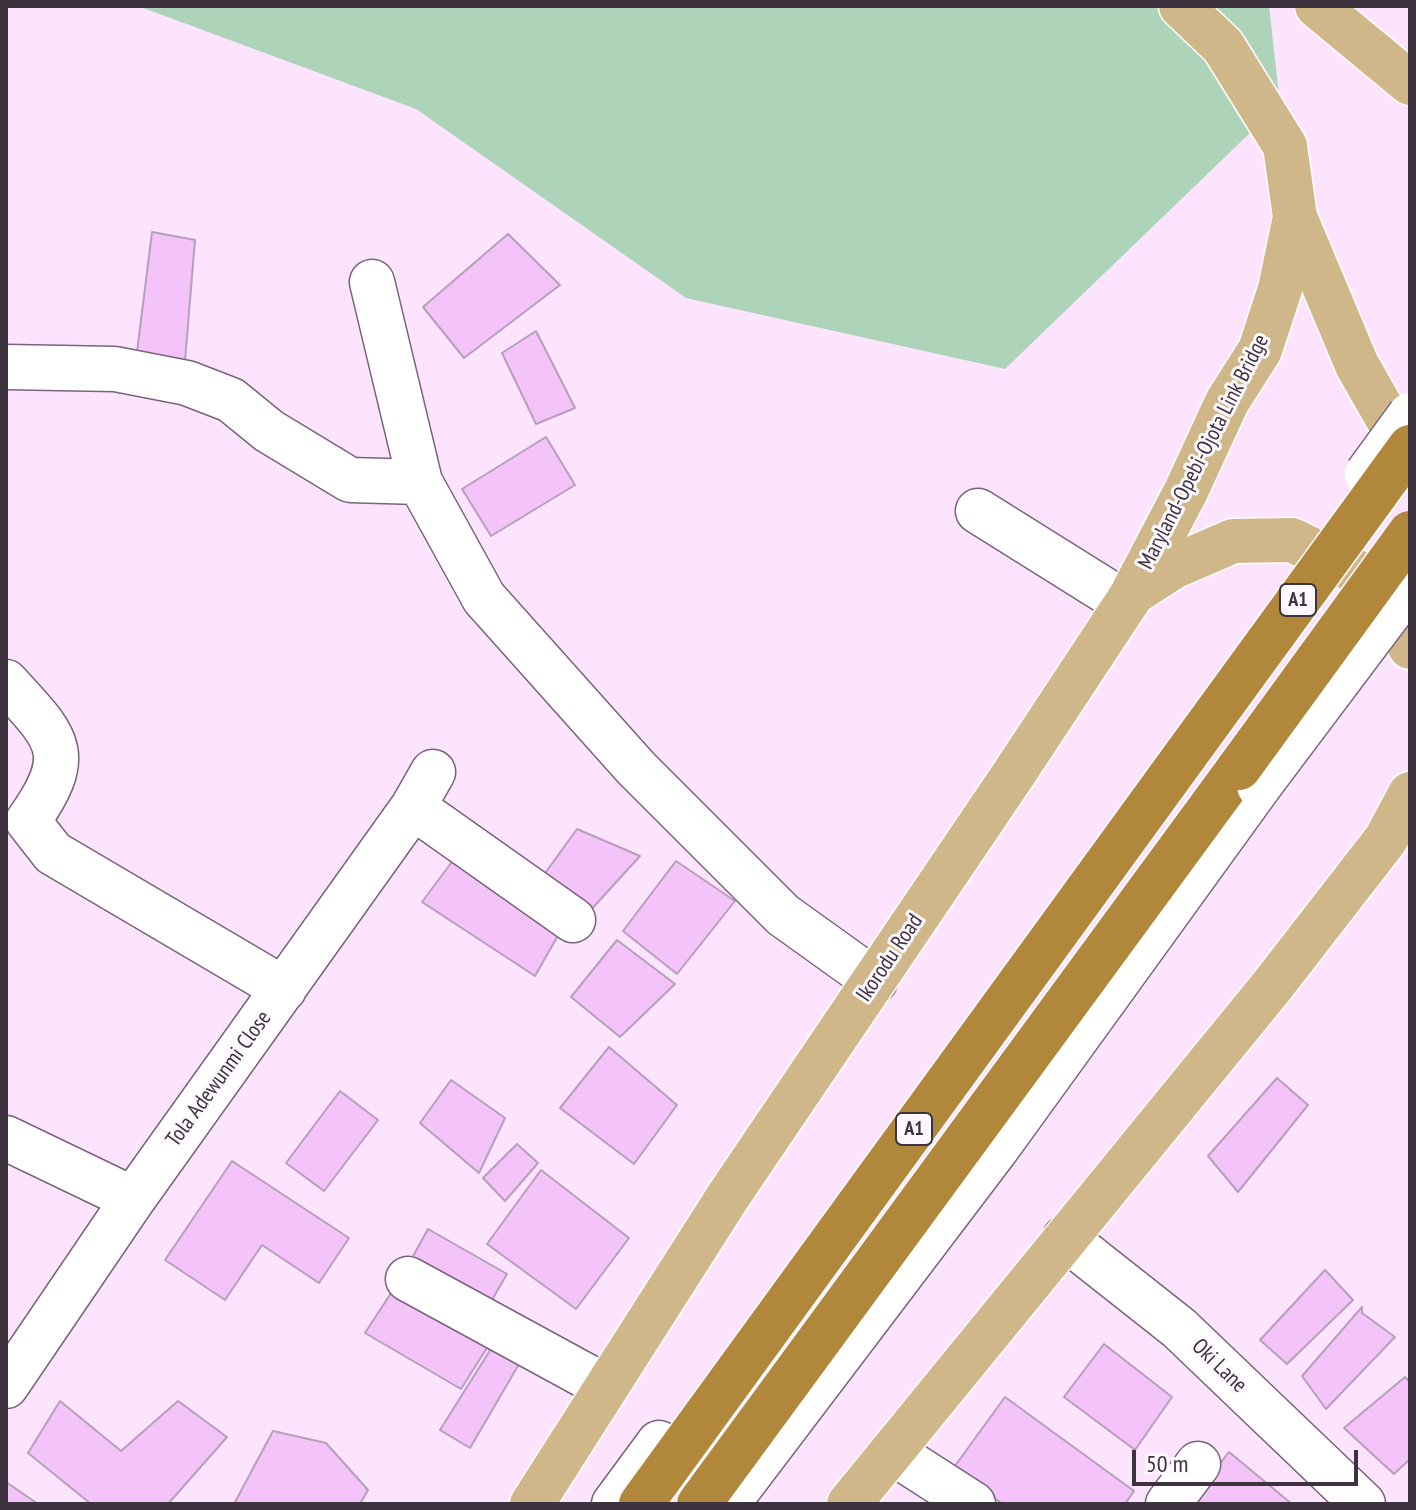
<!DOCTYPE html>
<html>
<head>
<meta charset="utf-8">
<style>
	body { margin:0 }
	#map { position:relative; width:1416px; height:1510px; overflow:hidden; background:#fce4fe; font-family:"PT Sans Narrow",sans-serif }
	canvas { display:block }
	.frame { position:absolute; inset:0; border:8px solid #3d333e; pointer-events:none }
	.scale { position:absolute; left:1132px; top:1450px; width:226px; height:36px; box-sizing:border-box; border:4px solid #3d333e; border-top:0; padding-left:10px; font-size:24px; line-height:28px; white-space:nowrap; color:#3d333e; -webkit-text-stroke:6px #fdf8fe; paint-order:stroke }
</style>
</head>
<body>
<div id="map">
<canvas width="1416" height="1510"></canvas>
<div class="frame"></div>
<div class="scale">50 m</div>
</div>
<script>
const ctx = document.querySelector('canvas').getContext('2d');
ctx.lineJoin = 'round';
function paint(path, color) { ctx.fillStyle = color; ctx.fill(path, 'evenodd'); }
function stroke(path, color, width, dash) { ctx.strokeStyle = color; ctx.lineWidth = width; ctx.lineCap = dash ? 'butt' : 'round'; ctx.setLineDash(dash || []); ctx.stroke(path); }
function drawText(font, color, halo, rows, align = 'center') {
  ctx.font = font + ' "PT Sans Narrow",sans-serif'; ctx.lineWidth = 6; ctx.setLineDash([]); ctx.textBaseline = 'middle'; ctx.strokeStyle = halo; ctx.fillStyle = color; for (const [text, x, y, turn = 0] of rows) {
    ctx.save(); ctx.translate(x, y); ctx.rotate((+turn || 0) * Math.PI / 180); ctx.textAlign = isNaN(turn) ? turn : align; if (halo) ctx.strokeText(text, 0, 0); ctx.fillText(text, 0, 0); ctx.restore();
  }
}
const green = new Path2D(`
	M138,6h1131l11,98 -275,265 -319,-71 -270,-189z`);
const building = new Path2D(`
	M152,232l43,8 -10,121 -48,-9z
	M508,234l52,51 -96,73 -41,-51z
	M536,331l39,77 -39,16 -34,-71z
	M546,437l29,48 -84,51 -29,-47z
	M577,829l63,27 -51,56 -51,-29z
	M454,859l106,73 -25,44 -113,-74z
	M676,861l59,40 -58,73 -54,-43z
	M617,940l58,44 -55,53 -49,-40z
	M609,1047l68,58 -43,59 -74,-56z
	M1277,1078l31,27 -70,87 -30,-36z
	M451,1080l54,38 -26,55 -59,-50z
	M340,1091l38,29 -54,71 -38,-28z
	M517,1144l21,19 -33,38 -22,-23z
	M232,1161l117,77 -30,45 -57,-38 -37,55 -60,-40z
	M541,1170l88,68 -53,71 -89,-65z
	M428,1229l79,45 -18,31 -77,-47z
	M1325,1270l28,30 -66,64 -27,-24z
	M395,1287l95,56 -29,46 -96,-56z
	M1362,1307v6l33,24 -69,72 -24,-33z
	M499,1336l26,18 -55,94 -30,-18z
	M1104,1344l68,53 -37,53 -71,-53z
	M1405,1377l5,5v77l-16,15 -50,-46z
	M1005,1397l129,94 -9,13h-122l-51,-34z
	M60,1401l61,50 57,-50 49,36 -59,67h-77l-63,-51z
	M273,1431l53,12 42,47 -8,14h-126z
	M1229,1452l63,52h-104z
	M6,1482l32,22h-32z`);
const minor = new Path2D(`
	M372,282l48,200 64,116 152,170 147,147 92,66
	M6,367l109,2 72,14 44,17 38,31 81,49 70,2
	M978,511l147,92
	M6,682c51,56 71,70 22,139l25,32 231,136
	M413,807l160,113
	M6,1138l127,61
	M1065,1238l114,90 184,176
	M408,1279l198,108
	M6,1386l127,-187 280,-392 20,-35
	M892,1452l81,52
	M614,1504l45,-61
	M727,1504l270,-356 262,-362
	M1168,1504l30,-40`);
const major = new Path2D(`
	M1181,6l42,40 62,100 10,71 62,148 53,93
	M1317,6l93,77
	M1134,590l52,-99 41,-89 33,-52 20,-61 15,-72
	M532,1504l197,-309 284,-420 120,-182 40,-26 60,-26 59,-1 65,32 35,39 18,36
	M849,1504l423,-518 114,-147 24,-45`);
const highway = new Path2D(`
	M641,1504l546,-751
	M699,1504l540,-736`);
const minorBridge = new Path2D(`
	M1367,474l43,-59
	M1259,786l151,-201`);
const highwayBridge = new Path2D(`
	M1187,753l223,-306
	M1239,768l171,-235`);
const shields = [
	[1298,600,36],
	[914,1129,36]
];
const shieldNames = [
	["A1",1298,600],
	["A1",914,1129]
];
const streetNames = [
	["Maryland-Opebi-Ojota Link Bridge",1204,452,-63],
	["Ikorodu Road",890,958,-56],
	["Tola Adewunmi Close",219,1079,-54],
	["Oki Lane",1219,1366,44]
];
paint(green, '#add4b8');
paint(building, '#f4c3fa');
stroke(building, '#b69fb9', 2);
stroke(minor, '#78637a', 47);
stroke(major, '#fff', 47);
stroke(highway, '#fff', 47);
stroke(minor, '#fff', 44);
stroke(major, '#d0b789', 44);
stroke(highway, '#b1873b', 44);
stroke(minorBridge, '#78637a', 47, []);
stroke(highwayBridge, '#fff', 47, []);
stroke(minorBridge, '#fff', 44);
stroke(highwayBridge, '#b1873b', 44);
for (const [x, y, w] of shields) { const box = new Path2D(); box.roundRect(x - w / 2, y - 16, w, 32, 6); ctx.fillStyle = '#fdf8fe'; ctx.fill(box); stroke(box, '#3d333e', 2); }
drawText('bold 20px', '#3d333e', null, shieldNames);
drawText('22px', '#3d333e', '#fdf8fe', streetNames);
</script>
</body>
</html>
